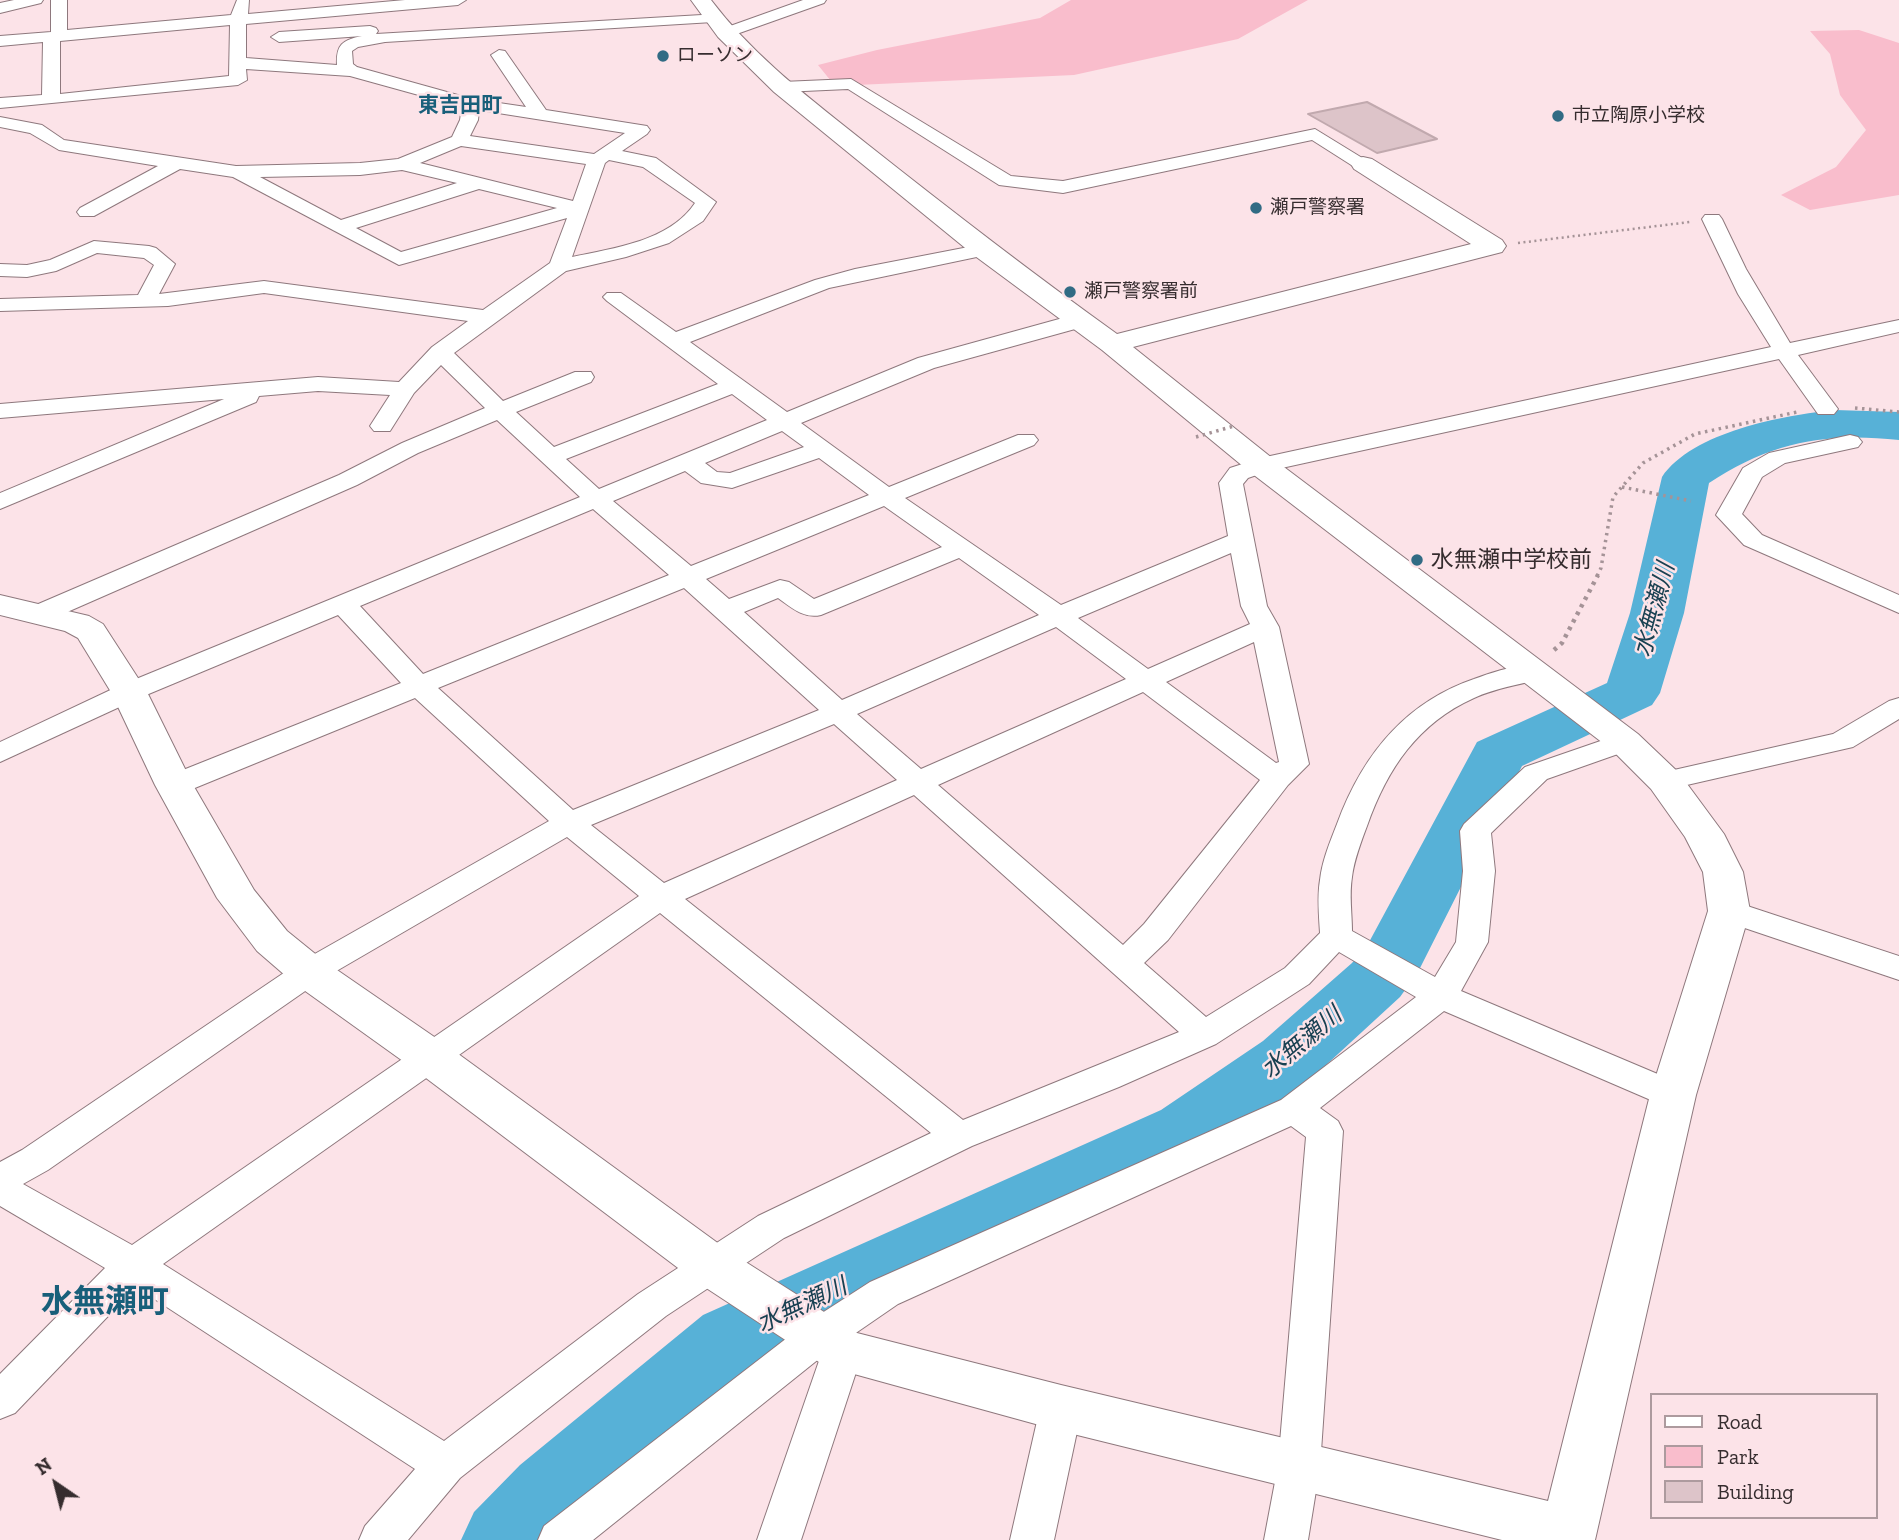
<!DOCTYPE html>
<html>
<head>
<meta charset="utf-8">
<style>
	body { margin:0 }
	#map { position:relative; width:1899px; height:1540px; overflow:hidden; background:#fce3e8; font-family:"Zilla Slab",serif }
	canvas { display:block }
	.legend { position:absolute; left:1650px; top:1393px; width:228px; height:126px; box-sizing:border-box; background:#fce3e8; border:2px solid #ad9a9e; margin:0; padding:9px 12px; list-style:none; font-size:21px; color:#362d2f }
	.legend li { display:flex; align-items:center; gap:14px; height:35px }
	.legend b { width:35px; border:2px solid #ad9a9e }
	.north { position:absolute; left:21px; top:1449px; width:70px; height:70px; -webkit-text-stroke:5px #fce3e8; paint-order:stroke; rotate:325deg; font-size:19px; font-weight:700; line-height:28px; text-align:center; color:#362d2f }
	.north::after { content:''; display:block; margin:auto; width:24px; height:32px; background:#362d2f; clip-path:polygon(50% 0,100% 100%,50% 72%,0 100%) }
</style>
</head>
<body>
<div id="map">
<canvas width="1899" height="1540"></canvas>
<ul class="legend">
<li><b style="height:9px;background:#fff"></b>Road</li>
<li><b style="height:19px;background:#f9bdcc"></b>Park</li>
<li><b style="height:19px;background:#ddc4c9"></b>Building</li>
</ul>
<div class="north">N</div>
</div>
<script>
const ctx = document.querySelector('canvas').getContext('2d');
ctx.lineJoin = 'round';
function paint(path, color) { ctx.fillStyle = color; ctx.fill(path, 'evenodd'); }
function stroke(path, color, width, dash) { ctx.strokeStyle = color; ctx.lineWidth = width; ctx.lineCap = dash ? 'butt' : 'round'; ctx.setLineDash(dash || []); ctx.stroke(path); }
function drawText(font, color, halo, rows, align = 'center') {
  ctx.font = font + ' "Zilla Slab","Noto Sans JP",serif'; ctx.lineWidth = 5; ctx.setLineDash([]); ctx.textBaseline = 'middle'; ctx.strokeStyle = halo; ctx.fillStyle = color; for (const [text, x, y, turn = 0] of rows) {
    ctx.save(); ctx.translate(x, y); ctx.rotate((+turn || 0) * Math.PI / 180); ctx.textAlign = isNaN(turn) ? turn : align; if (halo) ctx.strokeText(text, 0, 0); ctx.fillText(text, 0, 0); ctx.restore();
  }
}
const green = new Path2D(`
	M1071,0h237l-70,39 -164,36 -239,11 -17,-21 59,-15 163,-32z
	M1859,30l40,13v152l-89,15 -29,-15 55,-28 30,-37 -26,-35 -10,-41 -20,-23z`);
const river = new Path2D(`
	M1835,410l64,2v28c-73,-8 -128,2 -190,43l-25,130 -24,80 -8,12 -130,61 -104,206 -18,25 -87,80 -100,71 -454,215 -179,156 -19,21h-100l13,-28 46,-47 183,-150 458,-205 102,-69 89,-78 16,-19 109,-202 130,-59 23,-70 32,-136c30,-45 122,-62 173,-67z`);
const building = new Path2D(`
	M1367,102l70,37 -60,14 -69,-39z`);
const pathFar2 = new Path2D(`
	M1518,243l172,-21`);
const pathFar1 = new Path2D(`
	M1855,408l44,4
	M1622,487l69,14
	M1597,576l4,-8 12,-71 30,-34 52,-29 102,-22`);
const path = new Path2D(`
	M1554,650l8,-7 36,-68`);
const street = new Path2D(`
	M14,0h29l-2,3 -41,10v-10z
	M51,0h16v30l164,-15 6,-15h12l-1,14 157,-14h61l-8,5 -212,19v34l91,7c-1,-20 5,-25 25,-29l-83,6 -8,-5 8,-5 91,-6 6,2 2,3 -2,3 343,-20 2,3 -2,3 -6,2 -328,20 -27,5 -6,4 1,13 4,3 115,32 54,8 -35,-52 8,-5 6,1 41,59 101,16 3,4 -3,4 -25,17 34,7 60,44 -13,19 -34,22 -43,14 -60,14 -112,82 49,48 72,-29h16l3,5 -3,5 -75,30 38,35 164,-63 -111,-83 -4,-4 4,-4h14l55,39 139,-52 40,-11 129,-25 7,2 3,4 -3,4 -162,34 -139,54 97,70 131,-54 152,-42h16l3,5 -3,5 -152,42 -133,55 88,64 129,-52h16l4,5 -4,5 -129,53 156,107 167,-69 -9,-53 11,-15 31,-10 510,-111 -33,-53 -36,-75 3,-4h14l3,4 24,50 44,74 109,-23v12l-101,23 40,54 -4,5h-16l-39,-55 -511,112 -20,7 -5,6 24,122 12,21 30,137 -21,21 -120,155 -24,23 62,54 79,-49 35,-35c-1,-18 -3,-36 0,-53 2,-19 10,-38 17,-56 25,-68 67,-121 137,-145 19,-7 47,-17 67,-12l4,6 -4,6c-23,6 -46,9 -67,19 -56,25 -87,71 -107,128 -6,16 -13,34 -15,51 -3,18 0,36 0,54l83,46 21,-35 7,-71 -3,-40 4,-7 61,-57 90,-31 10,-3 10,3 5,6 -5,6 -88,31 -56,54 4,38 -7,71 -27,49 225,95 5,9 -5,9 -13,4 -13,-4 -216,-93 -124,97 18,13 5,10 -23,335 -12,74h-44l14,-74 28,-329 -15,-11 -393,178 -48,33 7,2 6,12 -62,189h-44l63,-182 -227,182h-55l6,-14 261,-202 65,-42 411,-182 135,-103 -77,-45 -30,32 -93,60 -97,43 -147,59 -188,92 -118,78 -206,162 -52,62h-49l6,-14 50,-57 -279,-182 -121,126 -15,6v-45l105,-106 -105,-62v-44l22,-12 275,-186 252,-143 -134,-123 -230,94 -11,2 -11,-2 -4,-7 4,-7 238,-95 -63,-68 -199,83 -139,64v-20l119,-56 461,-189 -83,-77 -79,33 -61,32 -308,135 -10,2 -10,-2 -3,-6 3,-6 310,-133 63,-32 83,-35 -44,-43 -27,28 -24,38h-16l-4,-5 20,-31 -72,-4 -59,5 -3,6 -256,107v-16l224,-94 -224,19v-14l318,-27 81,5 33,-35 36,-26 -204,-28 -96,13 -168,5v-12l138,-4 16,-30 -10,-7 -47,-5 -41,18 -29,6 -27,-1v-12l27,1 23,-5 44,-19 55,5 7,2 19,16 -16,30 105,-13 219,29 67,-47 17,-45 -168,47 -166,-88 -53,-8 -86,47h-14l-3,-4 3,-4 78,-42 -99,-16 -29,-17 -30,-6v-10l42,8 22,15 172,26 124,-3 38,-4 54,-22 8,-17 2,-13 -112,-31 -104,-7 1,11 -9,5 -238,23v-10l42,-3 1,-53 -43,4v-10l51,-4zM230,25l-1,51 -169,18v-53zM479,110l146,23 -31,21 -124,-18 8,-16zM461,146l125,18 -13,37 -153,-38zM609,160l34,7 52,36c-25,38 -81,45 -123,54l33,-94zM402,170l55,13 -116,37 -81,-43 100,-2zM479,189l78,19 -156,44 -45,-24zM732,394l35,26 -168,69 -33,-30zM782,431l22,16 -74,26 -13,-1 -12,-9zM819,458l50,37 -178,71 -78,-65 72,-30 16,12 31,5zM884,506l58,41 -128,52 -25,-17 -9,-2 -51,19 -23,-20zM593,509l76,66 -246,99 -63,-68zM1231,553l10,53 9,18 -102,45 -70,-51zM959,558l80,57 -197,85 -98,-88 34,-14c14,10 26,21 43,17zM684,588l135,122 -246,100 -135,-122zM1056,627l70,52 -205,90 -64,-55zM1254,642l25,120 -3,1 -110,-81zM1143,692l117,88 -116,144 -21,21 -185,-160zM834,724l63,56 -233,103 -73,-58zM914,795l265,237 -216,88 -278,-221zM567,837l72,59 -507,349 -109,-61 25,-14 273,-190zM660,913l271,220 -173,83 -120,78 -194,147 -281,-177z
	M803,0h23l-2,3 -93,33 -6,2 -8,-5 2,-3z
	M851,79l160,97 52,5 252,-52 57,35 -2,4h-14l-44,-28 -249,53 -64,-8 -151,-96 -66,3 -9,-5 9,-5z
	M1850,435l8,2 4,5 -4,5 -73,16 -23,14 -20,37 20,21 137,60v18l-155,-68 -28,-30 27,-47 26,-15z
	M1899,698v21l-46,28 -188,43 -11,-2 -4,-7 4,-7 11,-2 168,-38 56,-33z
	M1729,900l170,56v24l-181,-61 -5,-8 5,-8z
	M1061,1390l15,5 6,13 -28,132h-44l30,-132 6,-13z`);
const secondary = new Path2D(`
	M691,0h20c43,57 101,100 156,144 82,65 165,129 250,190l354,-90 -117,-75 -3,-5 3,-5 9,-2 9,2 130,81 4,6 -4,6 -369,95 139,111 366,276 41,39 45,61 19,38 7,39 -54,184 -101,445h-93l-441,-109 -236,-65 -131,-86 -280,-211 -120,-86 -37,-32 -40,-53 -62,-113 -44,-93 -33,-54 -13,-7 -65,-16v-20l89,21 14,8 44,68 46,93 61,105 33,41 37,30 122,84 284,207 127,81 204,52 487,116 102,-406 58,-184 -5,-39 -18,-35 -34,-48 -39,-39 -362,-278 -148,-122 -127,-94 -201,-164 -56,-55z`);
const pathBridge = new Path2D(`
	M1196,437l38,-11`);
const markers = [
	[663,56,7,"#316b84"],
	[1558,116,7,"#316b84"],
	[1256,208,7,"#316b84"],
	[1070,292,7,"#316b84"],
	[1417,560,7,"#316b84"]
];
const farPoinames = [
	["ローソン",677,56],
	["市立陶原小学校",1572,116],
	["瀬戸警察署",1270,208],
	["瀬戸警察署前",1084,292]
];
const farQuarternames = [
	["東吉田町",460,106]
];
const poiNames = [
	["水無瀬中学校前",1431,560]
];
const waterNames = [
	["水無瀬川",1655,610,-75],
	["水無瀬川",1302,1043,-40],
	["水無瀬川",802,1306,-25]
];
const nearQuarternames = [
	["水無瀬町",105,1303]
];
paint(green, '#f9bdcc');
paint(river, '#57b1d7');
paint(building, '#ddc4c9');
stroke(building, '#c1a9ae', 2);
stroke(street, '#8e787d', 2);
stroke(secondary, '#8e787d', 2);
stroke(pathFar2, '#a59397', 2.5, [2, 3.5]);
stroke(pathFar1, '#a59397', 3.5, [2.5, 4.5]);
stroke(path, '#a59397', 4.5, [3.5, 5]);
paint(street, '#fff');
paint(secondary, '#fff');
stroke(pathBridge, '#a59397', 3.5, [2.5, 4.5]);
for (const [x, y, r, color] of markers) { const dot = new Path2D(); dot.arc(x, y, r, 0, 2 * Math.PI); ctx.fillStyle = color; ctx.fill(dot); stroke(dot, '#fce3e8', 2.5); }
drawText('19px', '#362d2f', '#fce3e8', farPoinames, 'left');
drawText('bold 21px', '#185f7a', '#fce3e8', farQuarternames);
drawText('23px', '#362d2f', '#fce3e8', poiNames, 'left');
drawText('italic 24px', '#194152', '#fce3e8', waterNames);
drawText('bold 32px', '#185f7a', '#fce3e8', nearQuarternames);
</script>
</body>
</html>
